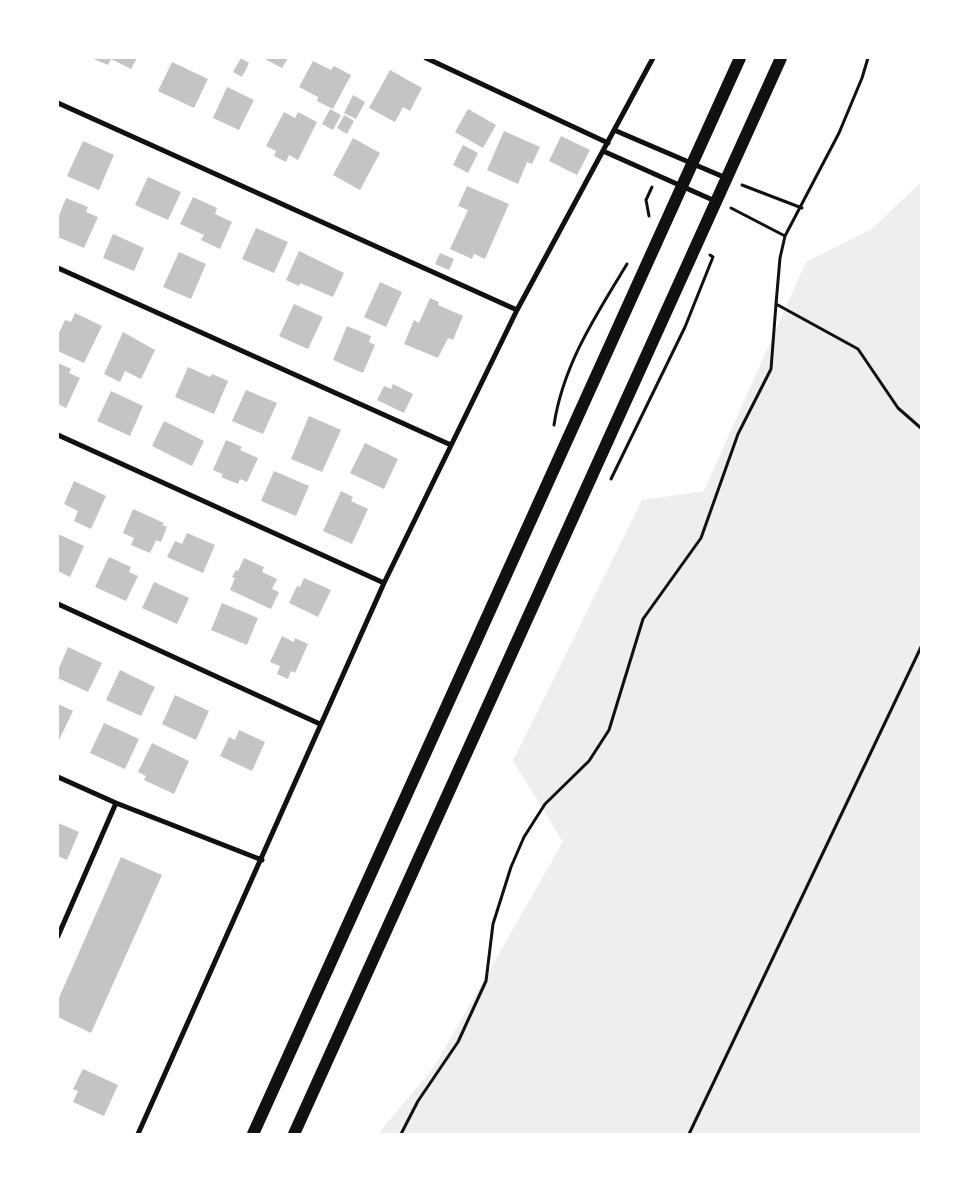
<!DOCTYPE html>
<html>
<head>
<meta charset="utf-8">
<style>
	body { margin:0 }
	#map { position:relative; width:979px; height:1192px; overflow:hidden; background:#fff; font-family:Literata,serif }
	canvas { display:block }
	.frame { position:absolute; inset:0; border:59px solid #fff; pointer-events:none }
</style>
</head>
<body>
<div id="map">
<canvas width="979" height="1192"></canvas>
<div class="frame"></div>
</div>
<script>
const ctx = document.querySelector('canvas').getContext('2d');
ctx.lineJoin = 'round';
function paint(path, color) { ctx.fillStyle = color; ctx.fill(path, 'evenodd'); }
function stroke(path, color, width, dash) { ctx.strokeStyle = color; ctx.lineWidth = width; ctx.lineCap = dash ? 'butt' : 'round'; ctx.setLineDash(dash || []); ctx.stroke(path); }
const green = new Path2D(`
	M921,182v952h-543l56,-67 129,-225 -50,-81 129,-261 62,-9 102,-229 67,-34z`);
const building = new Path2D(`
	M91,58h46l-6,11 -20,-10 -3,6z
	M241,58l8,5 -7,14 -9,-5z
	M263,58h25l-6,10z
	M313,61l18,9 3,-4 17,9 -18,34 -16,-8 1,-4 -19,-10z
	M172,62l36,17 -14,29 -36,-17z
	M390,70l32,18 -12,23 -7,-4 -8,15 -26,-14z
	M227,87l27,13 -15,30 -26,-12z
	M353,95l12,7 -9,17 -12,-6z
	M330,109l11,6 -8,15 -11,-6z
	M468,109l28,16 -13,23 -28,-16z
	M284,112l11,6 3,-6 19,10 -19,38 -9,-5 -3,7 -12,-6 2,-5 -10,-5z
	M344,115l10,6 -7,13 -10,-6z
	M504,131l36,16 -8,17 -5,-2 -9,22 -31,-14z
	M561,136l29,14 -13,25 -28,-14z
	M353,138l27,15 -20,37 -27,-15z
	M83,141l31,14 -15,35 -32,-14z
	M463,145l15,8 -10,20 -15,-8z
	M148,177l33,15 -13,28 -33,-15z
	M467,186l42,18 -24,55 -11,-5 -2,5 -22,-10 18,-39 -10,-4z
	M193,197l24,11 -2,6 17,8 -12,27 -19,-9 3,-5 -24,-11z
	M66,198l22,9 -2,5 12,5 -14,31 -26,-11v-19z
	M256,228l32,14 -14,31 -32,-14z
	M113,234l31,14 -10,23 -31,-13z
	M299,251l45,22 -11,24 -33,-14 -1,3 -13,-6z
	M179,252l27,12 -15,35 -28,-12z
	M440,253l14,6 -5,11 -14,-6z
	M380,282l22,10 -16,35 -22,-10z
	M430,298l9,4 -1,3 25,11 -10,24 -5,-2 -10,20 -34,-14 10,-24 5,3z
	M294,304l29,13 -15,32 -29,-13z
	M75,313l27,13 -18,37 -26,-12v-16l7,-15 6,2z
	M347,326l24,10 -2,6 6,3 -12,28 -30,-13z
	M123,332l32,18 -14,29 -16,-8 -5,11 -16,-8z
	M58,363l13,6 -2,4 11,5 -14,30 -8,-4z
	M188,367l22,10 2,-3 16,7 -14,33 -39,-17z
	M393,384l20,10 -9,19 -27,-13 7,-14 7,3z
	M246,390l31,13 -14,31 -31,-13z
	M111,391l32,15 -13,30 -33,-15z
	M309,416l32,14 -19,42 -31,-13z
	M164,421l40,20 -12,25 -40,-20z
	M226,440l16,7 -2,3 18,8 -11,24 -7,-3 -2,5 -17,-7 2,-3 -10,-4z
	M365,443l33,16 -14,30 -34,-16z
	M274,471l35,15 -13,30 -35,-15z
	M74,481l32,15 -15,33 -17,-8 4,-10 -14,-7z
	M341,491l12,6 -2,4 17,8 -16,35 -29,-13z
	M133,509l31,14 -2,2 5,2 -6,15 -5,-2 -6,13 -19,-8 3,-7 -11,-5z
	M187,533l28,12 -12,28 -36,-16 8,-16 7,3z
	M58,534l26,12 -14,31 -12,-6z
	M109,557l22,10 -2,5 9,4 -12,25 -31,-14z
	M244,558l20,9 -2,5 15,7 -5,10 7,3 -8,17 -41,-19 5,-12 -3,-1 4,-7 2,1z
	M304,578l27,12 -13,27 -29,-14 8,-17 3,1z
	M154,582l35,16 -12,26 -35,-16z
	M222,603l36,15 -11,27 -36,-15z
	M282,636l12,6 1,-4 13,6 -13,29 -4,-2 -3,8 -11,-5 3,-8 -10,-4z
	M68,647l34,16 -14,29 -30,-14v-8z
	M120,670l35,17 -14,29 -35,-16z
	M175,695l34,16 -13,29 -34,-16z
	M58,704l15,7 -14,29 -1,-1z
	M104,723l35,16 -14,30 -35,-16z
	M239,730l26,12 -13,29 -32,-15 9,-19 6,3z
	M152,743l37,18 -15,33 -30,-14 2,-4 -8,-4z
	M58,823l21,9 -12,28 -9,-4z
	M121,857l41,18 -71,158 -33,-16v-17z
	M83,1069l35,16 -14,31 -31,-14 5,-11 -5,-2z`);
const path = new Path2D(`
	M868,58l-6,20 -23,55 -54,103 -5,22 -4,46 82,45 40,59 24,21
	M742,185l60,23
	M731,208l54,28
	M649,216l-3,-16 6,-13
	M554,425c9,-60 42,-110 73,-161
	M611,479l74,-152 28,-70 -3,-2
	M401,1134l17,-33 40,-59 28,-61 7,-57 18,-57 13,-30 21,-33 44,-43 20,-31 34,-111 58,-81 37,-104 33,-65 5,-65
	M689,1134l233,-489`);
const minor = new Path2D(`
	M426,58l182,85
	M58,103l459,207
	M614,130l112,48
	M603,151l112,50
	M58,268l393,177
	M58,435l326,148
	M58,604l262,120
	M58,777l58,26 146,57
	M58,936l58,-133
	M138,1134l246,-551 133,-273 136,-252`);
const primary = new Path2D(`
	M253,1134l487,-1076
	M294,1134l487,-1076`);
paint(green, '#eee');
paint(building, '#c4c4c4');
stroke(path, '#111', 3);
stroke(minor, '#111', 5);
stroke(primary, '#111', 12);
</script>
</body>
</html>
